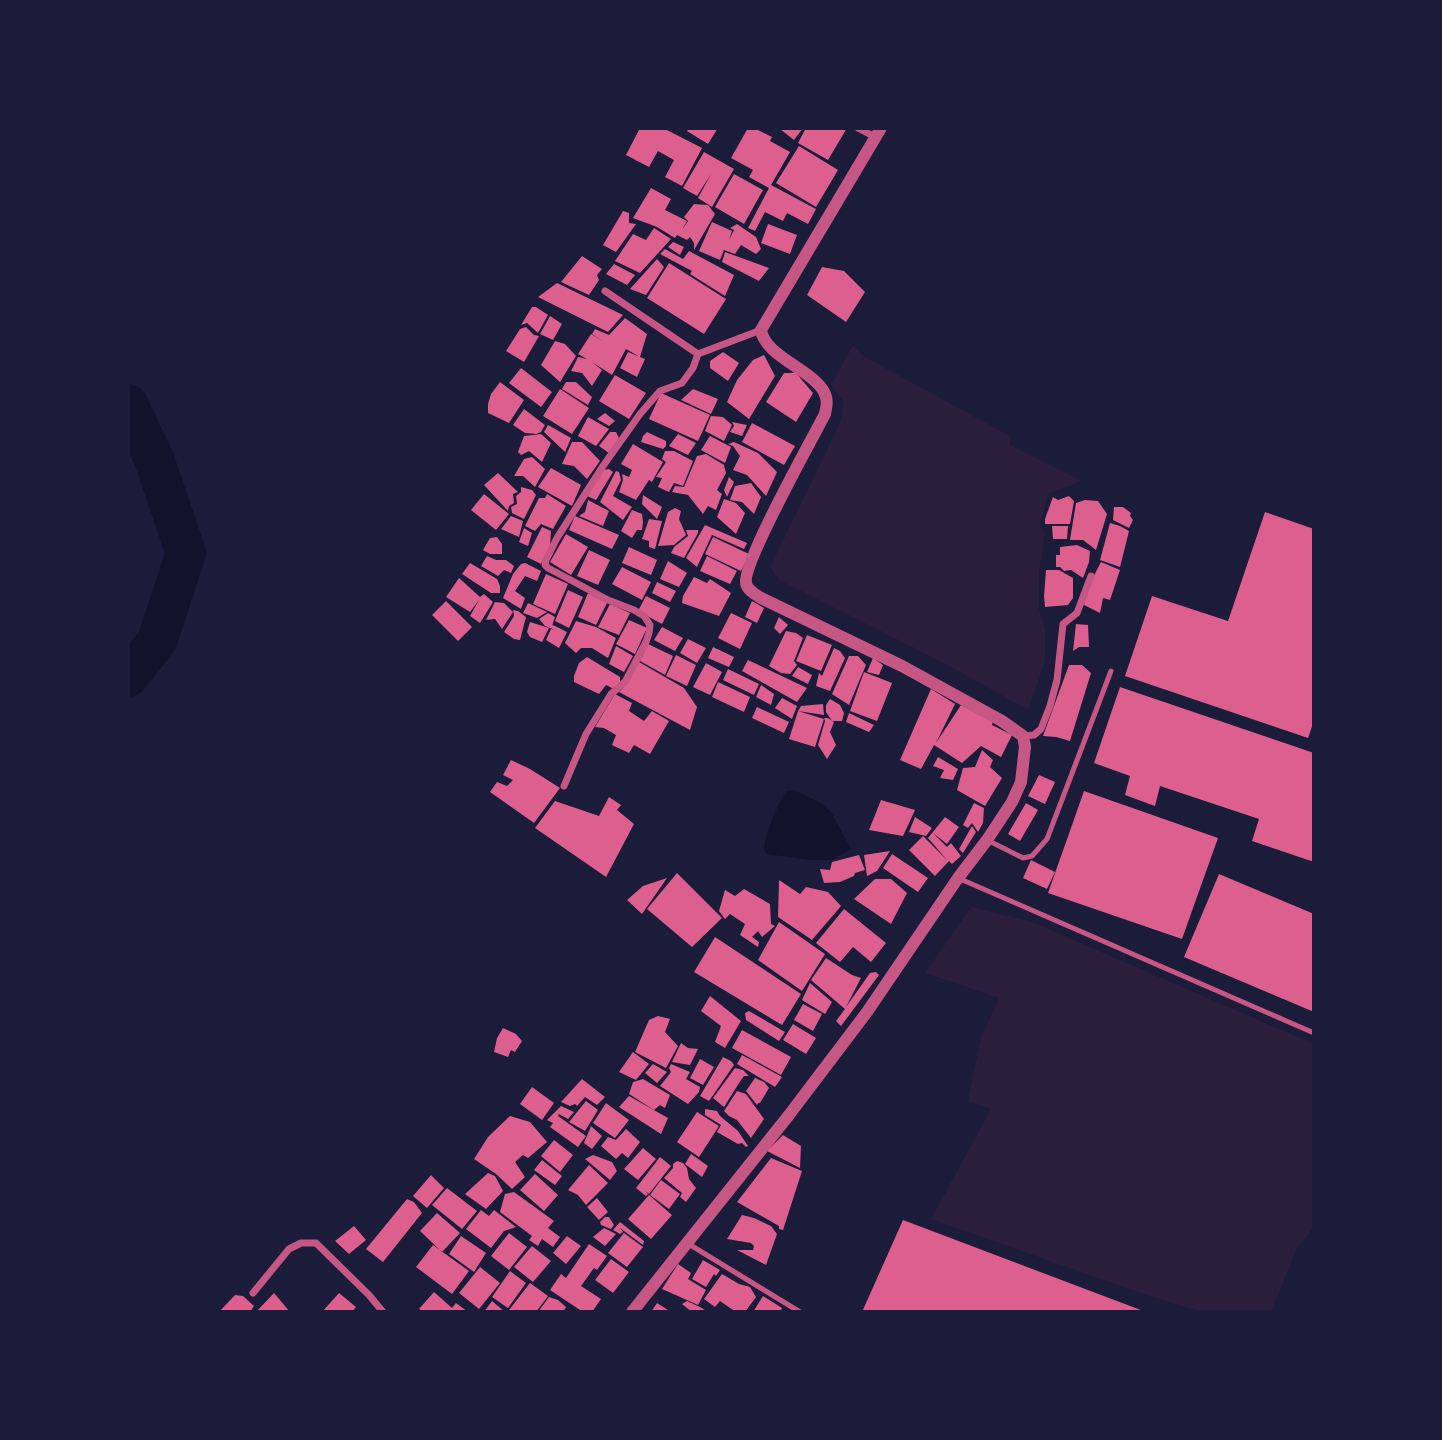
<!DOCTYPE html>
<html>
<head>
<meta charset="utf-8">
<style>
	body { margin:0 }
	#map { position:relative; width:1442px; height:1440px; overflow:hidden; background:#1b1b3a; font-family:"Source Sans 3",sans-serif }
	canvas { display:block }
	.frame { position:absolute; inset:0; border:130px solid #1b1b3a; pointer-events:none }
</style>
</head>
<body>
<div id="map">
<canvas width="1442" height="1440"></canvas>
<div class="frame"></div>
</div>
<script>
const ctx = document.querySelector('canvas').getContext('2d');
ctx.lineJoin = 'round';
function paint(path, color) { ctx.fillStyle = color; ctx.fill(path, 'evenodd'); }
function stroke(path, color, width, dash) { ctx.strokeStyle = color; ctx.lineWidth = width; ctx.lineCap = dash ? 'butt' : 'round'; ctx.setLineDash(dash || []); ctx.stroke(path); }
const green = new Path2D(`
	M853,345l12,12 145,79v9l72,36 -34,13 -8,32 5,7 -6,39v37l6,20v32l-17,49 -82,-46 -167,-84 -9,-13 71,-146 3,-18 -13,-18z
	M971,907l61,15 282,122v183l-18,23 -25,62h-68l-51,-15 -221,-78 60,-110 -23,-8 13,-63 18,-40 -74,-25z`);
const water = new Path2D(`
	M794,790l25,12 12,10 20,37 -19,11h-22l-43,-6 -3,-4c2,-21 12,-40 22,-59z`);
const river = new Path2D(`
	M128,404l26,55 32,94 -29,88 -29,36`);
const building = new Path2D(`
	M640,128h23l39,20 -20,38 -17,-9 9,-17 -16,-9 -9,16 -23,-12z
	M689,128h29l-10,16 -21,-13z
	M748,128h6l18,9 -2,4 20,11 -19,33 45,24 -8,15 -21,-11 -4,8 -18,-9 -10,19 -7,-3 21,-40 -20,-11 4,-7 -22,-12z
	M781,128h22l-9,12 -14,-11z
	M806,128h41l-19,32 -30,-17z
	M799,146l39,24 -22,37 -40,-24z
	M704,152l30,17 -22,38 -14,-9 13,-24 -14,22 -14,-8z
	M734,174l29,16 -19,34 -29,-17z
	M651,188l20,11 -6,11 22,11 -5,9 6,-9 -4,-4 10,-13 14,1 7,9 -21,36v-7l-4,-6 -3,3 -10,-5 -2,3 -18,-11 -24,-9z
	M623,211l6,2v10l7,1 -20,28 -13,-7z
	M712,222l20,9 -3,9 5,-10 -4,-2 7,-4 19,13 5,12 -5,5 -15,-9 -6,9 -11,-4 -4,10 -21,-9z
	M768,224l29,11 -7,19 -29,-11z
	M654,228l17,11 -31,34 -25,-12 18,-27 13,6z
	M673,242l11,5 -4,8 -12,-8z
	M665,249l18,10 6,-8 45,24 -9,21 -35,-22 2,-3 -32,-17z
	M725,252l44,16 -10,13 -37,-19z
	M582,256l20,13 -5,6 2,5 -10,15 -28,-13z
	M657,259l7,8 -18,28 -16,-6z
	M669,263l57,36 -22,35 -57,-36z
	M614,264l21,11 -8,10 -21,-11z
	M822,267l22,4 21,21 -19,30 -39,-27z
	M557,283l66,32 -15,17 -70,-35z
	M532,307h4l12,8 -10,18 -11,-10 -6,2z
	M550,316l12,8 -9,16 -13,-6z
	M625,318l22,16 -7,23 -14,-8 -14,26 -20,-13 10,8 -10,16 -10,-13 -11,-2 7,-14 9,2 -9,-5 13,-20 13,8 -12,-8 3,-5 14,6z
	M526,327l8,8 5,1 -15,26 -18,-11 14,-22z
	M555,341l10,3 11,12 -16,26 -19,-17z
	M628,352l17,7 -8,18 -17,-9z
	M723,352l16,11 -11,18 -18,-13v-7z
	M764,355l11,21 -26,43 -22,-17 10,-22 16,-20z
	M521,368l31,24 -11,15 -32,-24z
	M784,373h12l17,20 -17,29 -30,-20z
	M615,375l31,18 -17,26 -30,-18z
	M500,382l24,18 -15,23 -21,-10v-9l3,-10z
	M566,382h10l16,15 -4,8 -26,-16z
	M560,389l29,19 -17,26 -29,-18z
	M693,389l25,10 -7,15 -30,-14z
	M661,393l49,22 -12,26 -49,-22z
	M524,409l21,16 -4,7 -5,2 -11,-1 -12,-8z
	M605,413l10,8 -6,5 -12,-7z
	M711,416l12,1 9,8 -8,16 -19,-10z
	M588,417l21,12 -13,17 -18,-10z
	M732,422l15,3 -5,11 -12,-4 4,-6z
	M752,423l43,23 -11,19 -42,-23z
	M548,425l23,13 -6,14 -21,-20z
	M610,432h6l3,6 -10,15 -10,-7z
	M647,432l19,9v5l-3,3 -22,-7 2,-6z
	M541,434l10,9 -9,19 -13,-11 -8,4 -3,-3 6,-16z
	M678,434l18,9 -8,12 -19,-9z
	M710,436l21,11 -6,16 -24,-13z
	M572,442h10l18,19 -13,18 -13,-13 -12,-2z
	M734,442l24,11 19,19 -11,24 -19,-21 -14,-5 7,-14 -7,-10 -5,-2z
	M633,444l30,18 -11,20 -3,-2 -13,20 -17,-8 4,-12 -1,-6 7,3 3,-7 -11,-6z
	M665,451h9l19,10 -10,25 -9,-3 -5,9 -11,-5 4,-9 -6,-1 10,-15 -4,-3z
	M706,454l18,11 2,8 -9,17 5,4 -6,16 -8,-4 -5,8 -15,-19 -16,-3 3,-6 9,1 13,-31z
	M532,457l13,12 -10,18 -12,-11h-9l10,-17z
	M551,468l30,17 -9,21 -34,-19z
	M609,469l4,3 -17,28 -9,-4 16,-26z
	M616,471l3,1 2,8 -8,16 19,11 -9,13 -23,-18z
	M498,473l20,19 -5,2 1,9 -5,3 -1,5 -24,-26z
	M729,477l5,5 -7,15 -3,-7z
	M751,483l10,14 -7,17 -12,-12 -12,-2 5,-14z
	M521,487l11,3 4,5 -12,24 -12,-6 -1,-6 6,-3 -1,-8 5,-4z
	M484,494l25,20 -13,16 -25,-20z
	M547,494l19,12 -13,23 -12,-5 -6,7 -10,-5 14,-28h6z
	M643,495l19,12 -5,12 -15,-15z
	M1069,496l5,5 -4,23h-25v-5l8,-22 5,3z
	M724,499l12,4 9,10 -9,21 -19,-17z
	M588,500l21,11 -6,15 -24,-10 6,-4z
	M1085,500l13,1 9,13 -11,36 -13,-10h-13l6,-37z
	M1114,507h9l8,6 -1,3 3,4 -4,8 -16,-8z
	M675,508l6,3 -2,8 7,16 -12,10 -16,1 10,-34z
	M632,510l10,4 1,8 -1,8h-5l-5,8 -11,-7z
	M1265,512l49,17v192l-6,17 -183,-62 27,-80 76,25z
	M511,516l12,5 -4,16 -18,-8z
	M575,516l44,19 -7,14 -43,-19z
	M649,519l13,2 -7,28 -6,-2v-6l-7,-2z
	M1110,523l10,3 9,5 -9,36 -20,-7z
	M705,525l42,18 -3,6 -32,-14 -15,32 -11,-9z
	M1052,526h16l-1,13h-14z
	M542,527l9,4 -1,16 -9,17 -14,-7z
	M524,528l8,5 -4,13 -9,-4z
	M686,530h12v3l-14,25 -13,-5 3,-6 14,-11z
	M566,534l22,13 -17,28 -21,-13z
	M497,537l5,7v10h-12l-7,-4 7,-12z
	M713,537l36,17 -8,17 -36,-17z
	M1077,545l13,6 -1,11 -6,16 -12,-8 -7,1 -4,-4h-4v-12h4v-8z
	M629,547l28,13 -6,15 -29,-12z
	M589,550l21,10 -12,25 -21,-9z
	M487,556l9,4h10l8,6 -3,7 -7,-3 -6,6 -17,-10z
	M707,556l30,15 -7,13 -30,-13z
	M668,561l19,12 -8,14 -19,-8z
	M1101,562l19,8 -10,30 -7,-2 -3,15 -16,-8 3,-16z
	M470,563l27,16 3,7v7h-9l-29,-19z
	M525,563l16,8 -4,10 -12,-5 -10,15 10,7 -4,11 -18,-11 10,-24 8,-10z
	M622,567l29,15 -9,18 -30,-16z
	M1046,570h13l14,8v20l-5,7 -23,2 -1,-11z
	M546,574l22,10 -13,30 -22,-10z
	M694,577l13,6 3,-4 21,14 -12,23 -37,-13 1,-7z
	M459,578l21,19 4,-3 9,8 -13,21 -10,-7 9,-16 -9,12 -24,-15z
	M657,582l19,9 -6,11 -18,-9z
	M568,590l15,7 -14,31 -14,-7z
	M588,593l19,10 -11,22 -18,-8z
	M646,596l24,12 -8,16 -24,-13z
	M446,601l26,26 -14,14 -26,-26z
	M752,601l12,7 -7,15 -12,-6z
	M495,602l9,1 9,9 -11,17 -7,-10 -9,1z
	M528,603l19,9 -10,6 -14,-5z
	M610,604l20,9 -11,22 -21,-8z
	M513,610l5,1 8,6 -6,23 -6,-1 -10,-7 10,-16z
	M548,613l7,4 -3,9 1,-1 14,7 -8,16 -13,-8 5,-11 4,1 -10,-4 -6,-7z
	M731,613l21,10 -12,26 -22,-11z
	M779,617l9,8 -8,9 -6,-6z
	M629,620l18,8 -12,26 -19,-10z
	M576,621l20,6 20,11 -8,20 -16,-10h-11l-5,5 -11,-10z
	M530,622l19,6 -7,14 -12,-5 -3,-5z
	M1076,624l12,1 1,22h-10l-6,4z
	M662,627l21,11 -8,13 -21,-11z
	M786,631l10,2 7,5 -9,23 3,4 -7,9 -9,-1 -12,-7z
	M807,635l25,10 -11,26 -25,-10z
	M688,639l18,9 -9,15 -17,-10z
	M648,644l25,12 -8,19 -25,-14z
	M616,646l17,10 -9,16 -15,-8z
	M713,647l21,10 -5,10 -21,-9z
	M834,648l6,3 5,7 -15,33 -14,-5 3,-13 3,3z
	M676,655l20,10 -9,21 -21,-10z
	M849,656h9l8,9 -17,40 -17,-11z
	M587,657l33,20v6l-6,6 -8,-4 -7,9 -25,-12v-6l5,-13z
	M873,658l10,7 -4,10 -12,-3z
	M748,660l59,28 -10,14 -55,-31z
	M639,662l45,26 13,19 -7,23 -71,-38 7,-7z
	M706,663l16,9 -12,23 -17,-8z
	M1069,665h13l9,8 -21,68 -14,-4 -13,-1z
	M798,667l14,8 -4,9 -16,-8z
	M728,669l31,15 -5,11 -31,-15z
	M864,672l28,11 -15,38 -27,-10z
	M718,682l32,15 -6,15 -32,-15z
	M761,685l13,9 -3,11 -15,-8z
	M1120,687l194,66v109l-62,-21 7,-22 -99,-33 -5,20 -30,-11 5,-19 -36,-13z
	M931,689l24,15 -19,39 25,-38 32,16 -1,4 20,10 -11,22 -20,-11 -19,17 -28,-18 -13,24 -21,-9z
	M615,694l17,9 -3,8 15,10 8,-10 17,10 -19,33 -16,-9 -5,8 -17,-8 4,-10 -12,-7 -9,-1z
	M782,698l15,8 -5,13 -17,-11z
	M830,699l10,6 4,8 -2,8h-10l2,1 -4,10 6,13 -9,14 -9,-14 7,-24 -1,-3h4l4,3 -6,-9v-7z
	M823,704l1,11 -26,-4 3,-5z
	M757,707l32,15 -5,11 -32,-15z
	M798,711l26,8 -9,28 -26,-8z
	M849,713l25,12 -5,7 -23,-10z
	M982,750l11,10 -3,7 12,11 -17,28 -28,-16 6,-22 12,-1z
	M938,757l20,12 -5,11 -13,-2 4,-8 -11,-4z
	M511,760l19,9 30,19 -26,35 -44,-31 7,-10 10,4 6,-6 -10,-5z
	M1039,775l16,7 -10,22 -17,-8z
	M1084,791l134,47 -36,101 -134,-46z
	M609,797l12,8 -4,5 17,14 -28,53 -71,-49 20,-27 44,15z
	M881,800l34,10 -12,26 -34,-6z
	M974,803l10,5 -1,15 -5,9 -6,-9 -4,5 -5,-3z
	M1026,803l12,7 -18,31 -12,-7z
	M915,817l17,11 -6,8 -17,-4z
	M945,817l14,10 -12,17 -14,-11 14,14 4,-4 10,13 -9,8 -3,-3 -14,15 -26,-26 14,-14 24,24 -19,-22z
	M972,826l4,6 -13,21 -4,-4z
	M890,851l-13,20 -10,5 -3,-21z
	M892,854l36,24 -10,14 -35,-24z
	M859,855l6,15 -10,3 -1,3 -14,6 -16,1 -4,-14 10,1 2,-8z
	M1031,860l24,12 -8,17 -24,-11z
	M677,873l45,45 -30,29 -45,-38z
	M1219,874l95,40v98l-130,-55z
	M667,878l-25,36 -15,-14 16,-14z
	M875,879h16l16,14 -16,31 -37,-25z
	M779,880l21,14 6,-7 22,5 13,14 -29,34 -34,-23z
	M744,889l26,15 1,20 4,2 -13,11 -4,-6 -6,6 7,5 -1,5 -18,-12 5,-11 -15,-10 -5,5 -6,-8 6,-21 10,6z
	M844,909l42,34 -15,19 -18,-15 -13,15 -24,-19z
	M779,922l46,32 -23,37 -44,-31z
	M715,937l86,57 -19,31 -88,-53z
	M826,958l26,17 9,3 -15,29 24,-34 6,-1 3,3 -38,51 -5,-5 9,-12 -34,-29z
	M810,983l22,19 -7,12 -23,-14z
	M710,996l31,25 -16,27 -10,-6 6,-16 -20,-15z
	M803,1004l19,10 -9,17 -19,-11z
	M749,1011l36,21 -6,9 -33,-21 -1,-7z
	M658,1016l12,3 -5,13 13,14 -12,22 -31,-16 14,-32z
	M793,1024l23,14 -10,16 -23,-14z
	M503,1028l13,6 6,7 -7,11 -4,-2 -3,7 -14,-5 3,-14z
	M742,1030l49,27 -10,18 -49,-27z
	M681,1043l7,5 10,1 -8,16 -18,-3z
	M633,1052l16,12 -13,16 -17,-8z
	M742,1055l40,22 -7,10 -38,-23z
	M723,1057l8,4 3,4 -25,36 -9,-5z
	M700,1059l14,8 -11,18 -13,-7z
	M653,1064l14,8 -10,11 -12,-10z
	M671,1064l19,8 -4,7 14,8 -1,5 -11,12 -28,-18 11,-14 -2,-4z
	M735,1068l8,2 6,6h-5l-5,7 -15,24 -11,-9z
	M755,1078l9,4 5,6 -9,15h-2l-1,2 -11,-14z
	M582,1079l23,18 -8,8 -12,-8 -8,9 -2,-2 -5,2 -9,-4z
	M643,1079l27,16 -5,13 -5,-3 -6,5 -25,-16 4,-12z
	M532,1087l22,16 -12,17 -22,-16z
	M737,1091l9,3 18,25 -13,19 -14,-18 -8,-4 -5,-5z
	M629,1096l39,22 -7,16 -42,-27z
	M586,1101l12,9 -13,21 -16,-9z
	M606,1103l23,17 -14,18 -22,-15z
	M561,1106l13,6 -6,7 -9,-5 -1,2 28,20 -8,11 -28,-20 3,-4 -6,-3z
	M705,1109l12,2 3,5 18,15 10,15 -2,1 -4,-4 -4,1 -21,-12 4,-7 -16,-10z
	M697,1112l22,14 -20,31 -22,-15z
	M510,1116l20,6 17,20 -19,16 -5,-3 -8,7 10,15 -13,12 -16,-15 -22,-15 14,-22z
	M591,1126l11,10 -10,13 -8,-6z
	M626,1129l14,13 -12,16 -6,-5 -6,6 -15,-13 7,-9 8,3z
	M783,1135l18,11 -1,22 -33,-17z
	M554,1140l19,15 -13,17 -19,-16z
	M643,1148l13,11 -18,21 -14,-11z
	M691,1154l17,12 -6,11 -17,-13z
	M593,1155l19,7 5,9 -7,9 -25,-21z
	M660,1157l11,9 -22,28 -4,-3 3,3 -2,2 -10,-8z
	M771,1158l31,13 -19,59 -4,-1v-3l-42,-24z
	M542,1160l20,16 -7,9 -21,-15z
	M677,1161l6,2 4,5 2,11 7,9 -10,14 -6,-5 2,-4 -18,-15 9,-10v-4z
	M589,1165l19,18 -22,22 -8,-10 -10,-5z
	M488,1173l7,3 8,15 -17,18 -21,-15z
	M535,1174l23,21 -14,16 -24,-21z
	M431,1175l13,13 -17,20 -14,-12z
	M661,1180l19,14 -11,15 -19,-14z
	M447,1188l30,23 -15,18 -30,-24z
	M514,1192l40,29 -6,7 12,9 -7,10 -11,-8 -4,7 -9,-6 3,-4 -32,-24 5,-18z
	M649,1195l23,20 -21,24 -23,-20z
	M597,1198l11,14 -9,8 -12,-13z
	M407,1199l7,3 8,11 -39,49 -17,-13z
	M481,1210l8,6 5,-6 22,17 -12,4 -13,17 -25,-19z
	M437,1213l23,20 -18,19 -22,-21z
	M742,1215l12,3 17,8 6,8 -11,31 -29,-15h16l1,-4 -3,-3 -24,-4z
	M605,1217h4l5,8 -3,4 -10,-4 -1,-3z
	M903,1220l243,92h-284z
	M620,1222l24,19 -1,4 -23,-17 3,4 -3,2 -7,-4z
	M354,1226l12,14 -17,14 -14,-13z
	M604,1228l12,6 -11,12 -12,-9z
	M509,1233l18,14 -18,23 -18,-14z
	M624,1233l19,14 -16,20 -19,-14z
	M461,1236l25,17 -12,19 -25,-18z
	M567,1236l14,10 -15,18 -13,-11z
	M589,1244l18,12 -10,14 -3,-2 -13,18 20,13 -9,13h-9l-33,-22 11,-16 5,4z
	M433,1245l36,26 -17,23 -36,-27z
	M532,1246l19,15 -18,21 -19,-15z
	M611,1259l18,13 -16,21 -18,-13z
	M703,1260l17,10 -4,6 -2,-2 -8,13 -14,-8z
	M678,1264l13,9 -3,6 18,11 -8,15 -36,-16z
	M480,1267l20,16 -21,26 -20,-16z
	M510,1271l16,12 -18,25 -16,-11z
	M722,1274l17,10 11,3 6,10 -11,15h-9l-16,-11 -5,6 -11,-8z
	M530,1283l18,13 -12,16h-24l-3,-2z
	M434,1292l18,16 4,-5 12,9h-44l-5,-3z
	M274,1293l16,19h-34z
	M339,1293l17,14 -4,5h-30z
	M235,1295l8,1 11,10 -4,6h-31z
	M763,1296l19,12 -2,4h-27z
	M549,1297l9,3 8,7 -3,5h-25z
	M492,1301l13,11h-21z
	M687,1301l13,6 8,5h-16l-10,-8z
	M657,1303l14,9h-20z`);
const service = new Path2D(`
	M987,840l36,18 9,-2 15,-17 64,-168
	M958,878l356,155
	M687,1243l113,69`);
const minor = new Path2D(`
	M858,128l17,9
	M605,291l93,63
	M1023,736l11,-1 7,-6 9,-23 7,-26 6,-56 14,-11 14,-37
	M564,786l22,-52 25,-40 14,-12 21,-40 3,-9 1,-8 -6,-9 -10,-6 -26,-10 -60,-32 -3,-3 1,-5 11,-22 46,-72 37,-52 20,-23 22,-8 11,-15 5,-14 63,-24
	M253,1293l36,-44 12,-6h15l53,52 14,17`);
const tertiary = new Path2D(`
	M632,1312l157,-197 78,-103 91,-134 29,-38 25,-38 9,-20 4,-35 -2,-11 -21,-15 -100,-55 -141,-68c-6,-4 -14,-8 -15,-15 -4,-19 66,-144 79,-169 1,-6 3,-11 1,-17 -6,-25 -61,-39 -65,-67l120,-202`);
paint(green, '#2a1e3b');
paint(water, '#12122b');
stroke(river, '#12122b', 40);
paint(building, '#dd5f8e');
stroke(service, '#c65784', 5);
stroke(minor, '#c65784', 7);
stroke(tertiary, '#c65784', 12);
</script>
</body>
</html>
